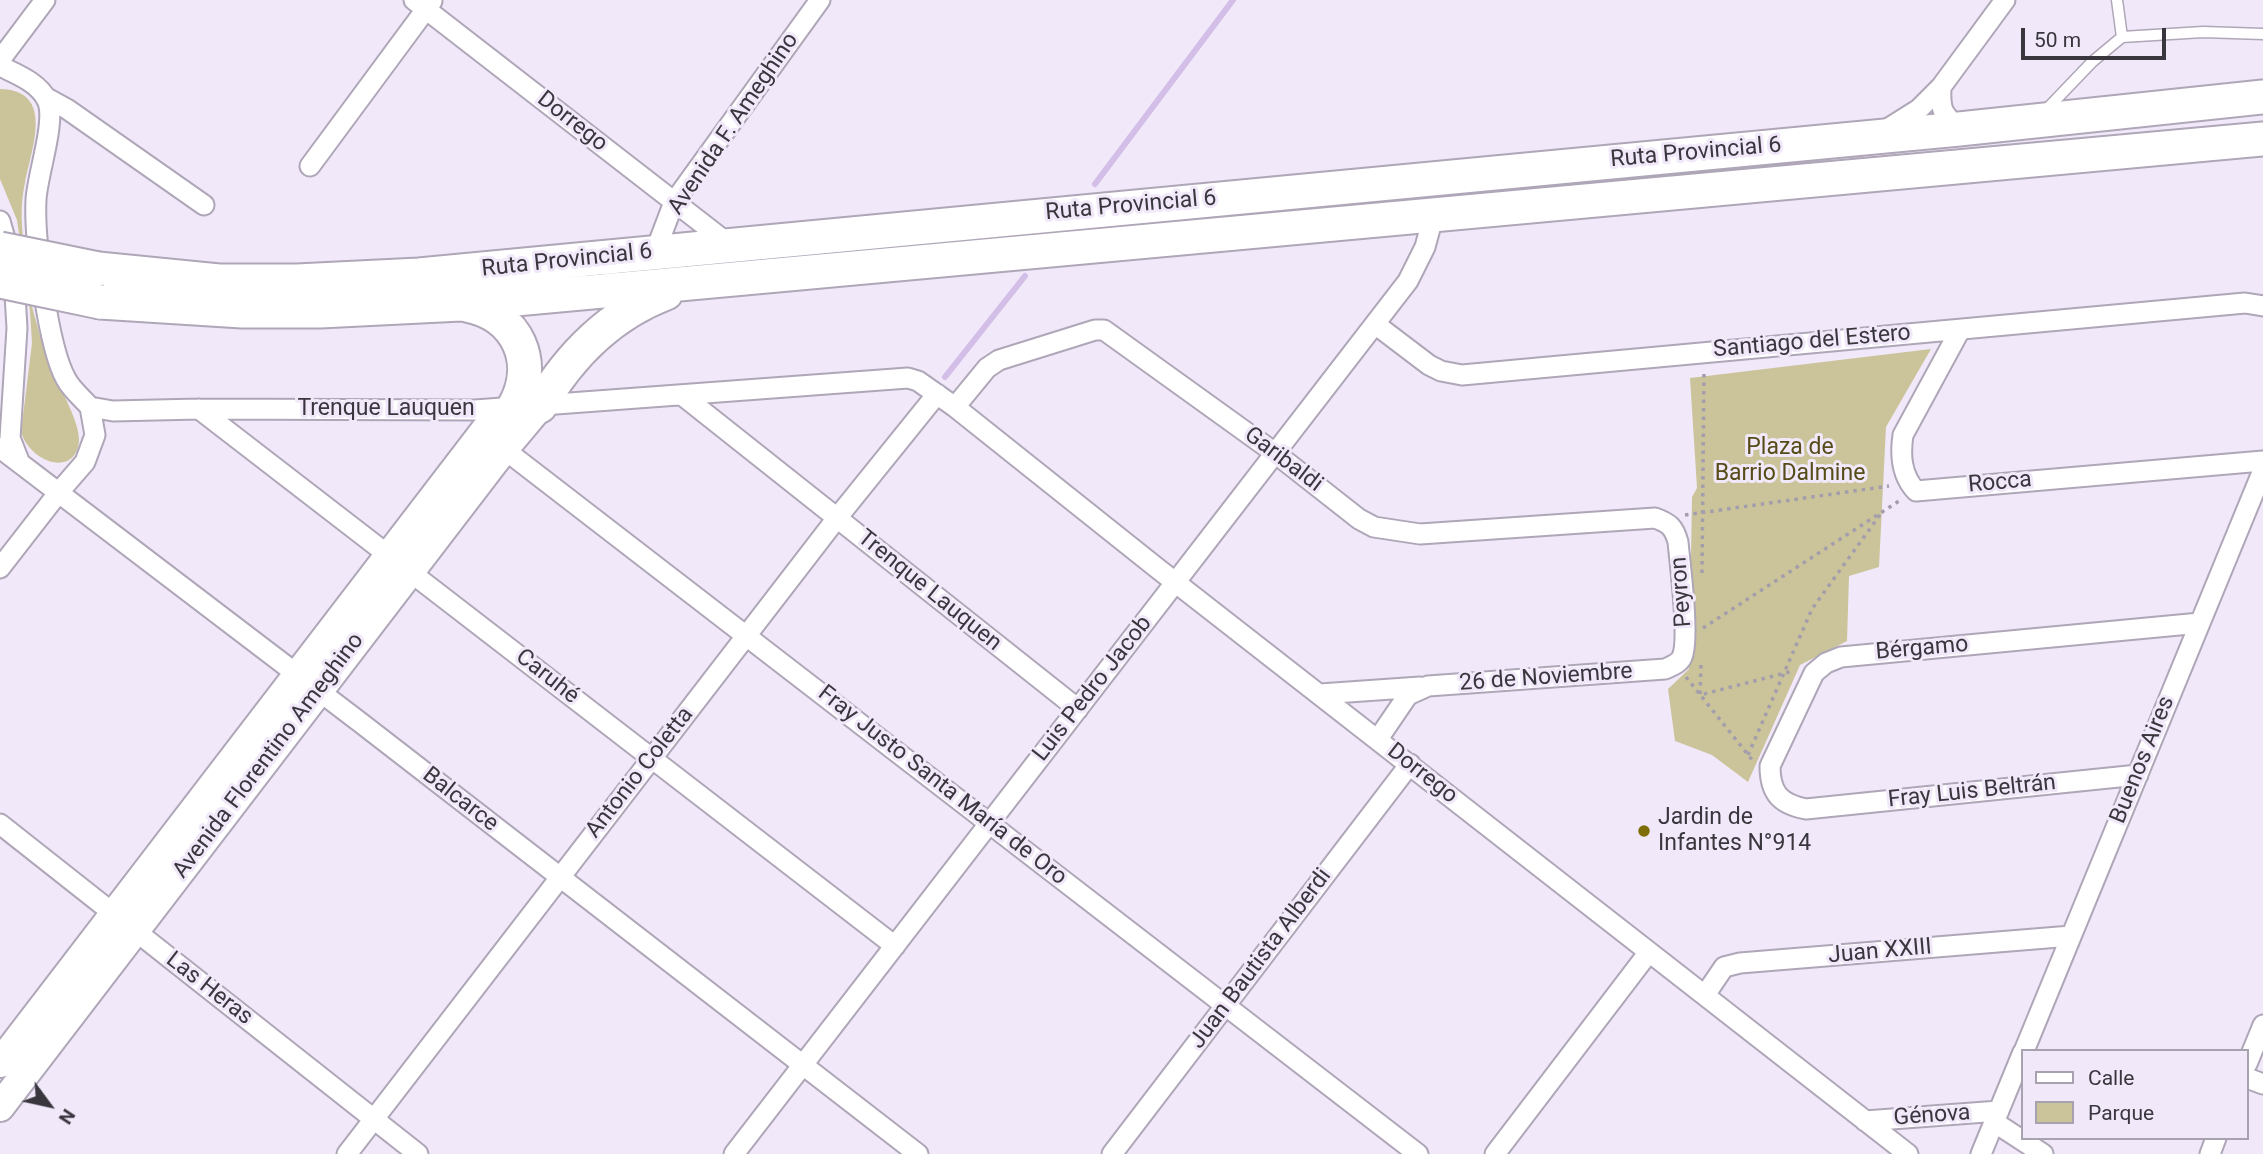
<!DOCTYPE html>
<html>
<head>
<meta charset="utf-8">
<style>
	body { margin:0 }
	#map { position:relative; width:2263px; height:1154px; overflow:hidden; background:#f1e8fa; font-family:Roboto,sans-serif }
	canvas { display:block }
	.legend { position:absolute; left:2021px; top:1049px; width:228px; height:91px; box-sizing:border-box; background:#f1e8fa; border:2px solid #a8a1af; margin:0; padding:9px 12px; list-style:none; font-size:21px; color:#3a363e }
	.legend li { display:flex; align-items:center; gap:14px; height:35px }
	.legend b { width:35px; border:2px solid #a8a1af }
	.north { position:absolute; left:14px; top:1070px; width:70px; height:70px; -webkit-text-stroke:5px #f1e8fa; paint-order:stroke; rotate:123deg; font-size:19px; font-weight:700; line-height:28px; text-align:center; color:#3a363e }
	.north::after { content:''; display:block; margin:auto; width:24px; height:32px; background:#3a363e; clip-path:polygon(50% 0,100% 100%,50% 72%,0 100%) }
	.scale { position:absolute; left:2021px; top:28px; width:145px; height:32px; box-sizing:border-box; border:4px solid #3a363e; border-top:0; padding-left:9px; font-size:21px; line-height:24px; white-space:nowrap; color:#3a363e; -webkit-text-stroke:5px #f1e8fa; paint-order:stroke }
</style>
</head>
<body>
<div id="map">
<canvas width="2263" height="1154"></canvas>
<ul class="legend">
<li><b style="height:9px;background:#fff"></b>Calle</li>
<li><b style="height:19px;background:#cbc49a"></b>Parque</li>
</ul>
<div class="north">N</div>
<div class="scale">50 m</div>
</div>
<script>
const ctx = document.querySelector('canvas').getContext('2d');
ctx.lineJoin = 'round';
function paint(path, color) { ctx.fillStyle = color; ctx.fill(path, 'evenodd'); }
function stroke(path, color, width, dash) { ctx.strokeStyle = color; ctx.lineWidth = width; ctx.lineCap = dash ? 'butt' : 'round'; ctx.setLineDash(dash || []); ctx.stroke(path); }
function drawText(font, color, halo, rows, align = 'center') {
  ctx.font = font + ' Roboto,sans-serif'; ctx.lineWidth = 6; ctx.setLineDash([]); ctx.textBaseline = 'middle'; ctx.strokeStyle = halo; ctx.fillStyle = color; for (const [text, x, y, turn = 0] of rows) {
    ctx.save(); ctx.translate(x, y); ctx.rotate((+turn || 0) * Math.PI / 180); ctx.textAlign = isNaN(turn) ? turn : align; if (halo) ctx.strokeText(text, 0, 0); ctx.fillText(text, 0, 0); ctx.restore();
  }
}
const green = new Path2D(`
	M0,89c56,1 31,61 25,94 -3,13 -4,29 -3,42 2,28 6,70 14,96 4,15 9,31 15,45 7,20 29,55 28,75 -3,36 -48,23 -58,-9l11,-89 -2,-32 -13,-91 -17,-41z
	M1931,349l-45,78 -7,140 -30,9 -2,65 -47,24 -52,117 -36,-27 -37,-14 -7,-52 21,-20 3,-172 5,-9 -7,-110z`);
const stream = new Path2D(`
	M1095,184l138,-184
	M945,377l80,-101`);
const path = new Path2D(`
	M1685,515l204,-29
	M1702,573l2,-202
	M1703,628l196,-127
	M1701,665l-1,30 93,-24
	M1686,677l67,84
	M1748,755l64,-146 70,-97`);
const service = new Path2D(`
	M2117,0l5,37
	M2045,111l47,-49 30,-25 81,-5 60,2`);
const minor = new Path2D(`
	M414,0l316,245
	M0,60l45,-60
	M0,66c16,8 38,16 47,34 10,20 -10,75 -11,100 -2,38 12,147 30,179 5,10 16,19 24,28
	M47,98l20,11 137,96
	M1959,129c-17,-16 -19,-19 -18,-42l64,-87
	M1884,131l35,-22 22,-22
	M310,166l122,-165
	M0,221l10,35 5,39 2,33 -7,110 9,23
	M655,252l19,-50 146,-202
	M1375,324l54,41 12,6 21,4 783,-72 18,3
	M1960,330l-57,105c-3,20 -2,40 13,56l347,-30
	M682,395l396,314
	M90,407l23,4 86,-2 276,1 433,-32 10,3 37,26 202,161 751,586
	M955,407l32,-39 12,-8 96,-30h9l171,123 84,66 15,8 46,7 235,-16c14,5 19,9 23,24 2,22 12,98 4,115 -3,7 -11,9 -17,12l-237,17 -20,9 -30,44
	M199,409l696,537
	M496,443l922,711
	M0,448l361,275 557,431
	M0,568l59,-76 26,-30 10,-27 -5,-28
	M1320,694l100,-7
	M2138,775l-332,34c-26,-5 -36,-16 -36,-43l44,-93 12,-10 15,-6 359,-34
	M0,824l418,330
	M1705,995l19,-28 16,-4 331,-27
	M2024,1051l239,-581
	M2247,1064l16,-39
	M2247,1078l16,6
	M1865,1121l134,-10
	M1994,1122l49,32
	M347,1154l490,-636 100,-124
	M734,1154l674,-873 17,-34 9,-33
	M1112,1154l298,-390
	M1495,1154l154,-202
	M1981,1154l42,-102
	M2210,1154l6,-16`);
const secondary = new Path2D(`
	M0,1063l486,-634 28,-22
	M0,1107l504,-658 36,-43`);
const trunk = new Path2D(`
	M98,269l121,12h78l122,-6 1540,-146 304,-32
	M100,302l142,9h78l141,-7 1802,-165
	M467,305c51,10 72,58 47,102
	M540,406c29,-50 71,-92 126,-113`);
const trunkBridge = new Path2D(`
	M0,249l98,20
	M0,281l100,21`);
const markers = [
	[1644,831,7,"#7d6e0a"]
];
const streetNames = [
	["Dorrego",572,122,38],
	["Avenida F. Ameghino",734,124,-56],
	["Ruta Provincial 6",1696,153,-5],
	["Ruta Provincial 6",1131,206,-5],
	["Ruta Provincial 6",567,261,-6],
	["Santiago del Estero",1812,342,-5],
	["Trenque Lauquen",386,409],
	["Garibaldi",1283,460,37],
	["Rocca",2000,483,-5],
	["Trenque Lauquen",929,591,39],
	["Peyron",1682,592,-94],
	["Bérgamo",1922,649,-5],
	["Caruhé",547,677,38],
	["26 de Noviembre",1546,678,-4],
	["Luis Pedro Jacob",1093,689,-52],
	["Avenida Florentino Ameghino",269,756,-53],
	["Buenos Aires",2143,760,-68],
	["Antonio Coletta",640,773,-52],
	["Dorrego",1422,774,38],
	["Fray Justo Santa María de Oro",942,786,38],
	["Fray Luis Beltrán",1972,792,-6],
	["Balcarce",460,800,38],
	["Juan XXIII",1880,952,-5],
	["Juan Bautista Alberdi",1261,959,-53],
	["Las Heras",209,989,38],
	["Génova",1932,1116,-4]
];
const parkNames = [
	["Plaza de",1790,448],
	["Barrio Dalmine",1790,474]
];
const poiNames = [
	["Jardin de",1658,818],
	["Infantes N°914",1658,844]
];
paint(green, '#cbc49a');
stroke(stream, '#d2bee6', 6);
stroke(service, '#afa6b8', 13);
stroke(minor, '#afa6b8', 23);
stroke(secondary, '#afa6b8', 32);
stroke(trunk, '#afa6b8', 37);
stroke(path, '#a49dab', 3.5, [3.5, 5]);
stroke(service, '#fff', 10);
stroke(minor, '#fff', 19);
stroke(secondary, '#fff', 28);
stroke(trunk, '#fff', 33);
stroke(trunkBridge, '#afa6b8', 37, []);
stroke(trunkBridge, '#fff', 33);
for (const [x, y, r, color] of markers) { const dot = new Path2D(); dot.arc(x, y, r, 0, 2 * Math.PI); ctx.fillStyle = color; ctx.fill(dot); stroke(dot, '#f1e8fa', 2.5); }
drawText('23px', '#3a363e', '#f1e8fa', streetNames);
drawText('23px', '#554c17', '#f1e8fa', parkNames);
drawText('23px', '#3a363e', '#f1e8fa', poiNames, 'left');
</script>
</body>
</html>
